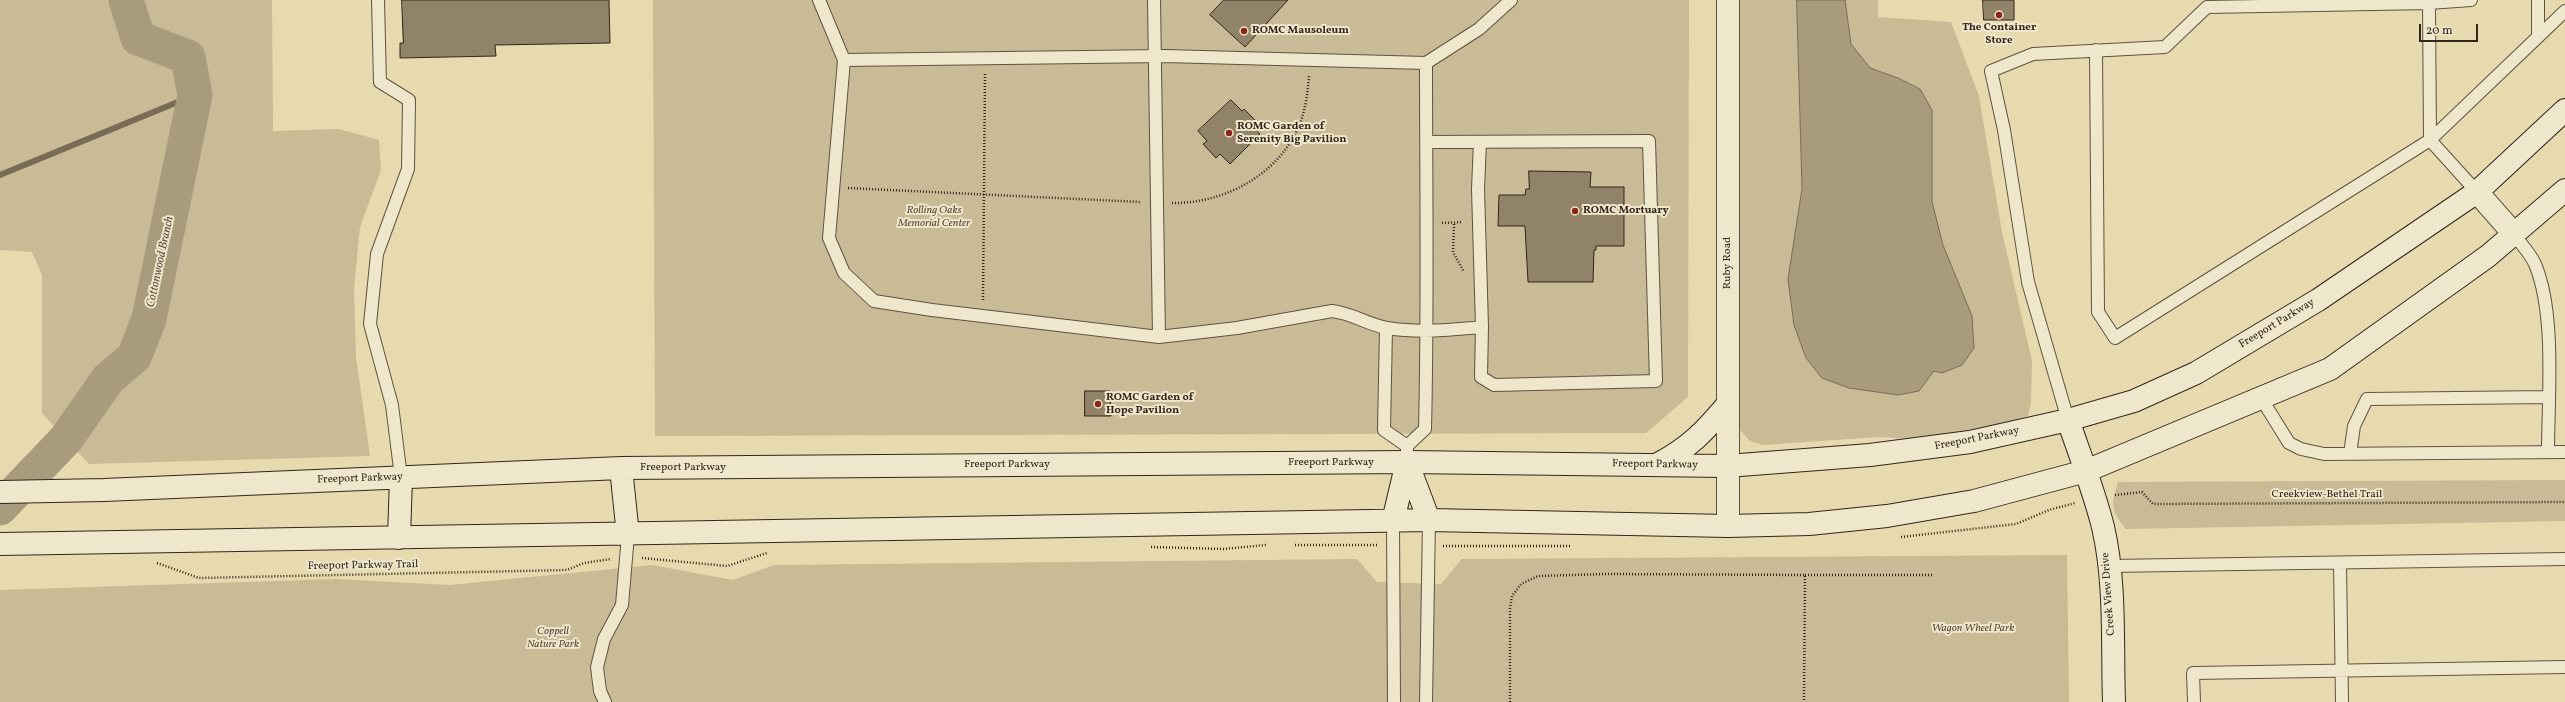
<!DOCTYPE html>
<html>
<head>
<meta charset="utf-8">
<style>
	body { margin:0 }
	#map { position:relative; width:2565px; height:702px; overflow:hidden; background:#e7daaf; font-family:Vollkorn,serif }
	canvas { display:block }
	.scale { position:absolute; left:2419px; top:24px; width:59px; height:18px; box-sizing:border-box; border:2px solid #32251c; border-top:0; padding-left:5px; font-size:12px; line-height:14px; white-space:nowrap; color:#32251c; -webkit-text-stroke:3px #efe7cb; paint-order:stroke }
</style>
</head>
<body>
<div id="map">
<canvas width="2565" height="702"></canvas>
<div class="scale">20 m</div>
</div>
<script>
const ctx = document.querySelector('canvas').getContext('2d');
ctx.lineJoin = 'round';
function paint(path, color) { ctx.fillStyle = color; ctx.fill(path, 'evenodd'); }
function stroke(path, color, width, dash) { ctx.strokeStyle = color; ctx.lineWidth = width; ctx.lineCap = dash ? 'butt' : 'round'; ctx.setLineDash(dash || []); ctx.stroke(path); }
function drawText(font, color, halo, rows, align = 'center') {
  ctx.font = font + ' Vollkorn,serif'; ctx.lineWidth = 4; ctx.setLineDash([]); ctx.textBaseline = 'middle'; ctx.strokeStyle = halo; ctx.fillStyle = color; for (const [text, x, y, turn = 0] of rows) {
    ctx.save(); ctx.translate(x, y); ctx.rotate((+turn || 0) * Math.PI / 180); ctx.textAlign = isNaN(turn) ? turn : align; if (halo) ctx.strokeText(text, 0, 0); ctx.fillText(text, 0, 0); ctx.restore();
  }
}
const green = new Path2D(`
	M0,0h272l1,131 66,-2 40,11 2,30 -21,57 -6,62 2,68 14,99 -281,8 -47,-51v-138l-10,-23 -32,-2z
	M653,0h1036l-1,397 -42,36 -991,3z
	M1740,0h138v17l73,5 28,74 23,136 30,129 -1,41 -3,14 -31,10 -82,13 -37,-2 -115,8 -13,-4 -12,-13 -2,-60z
	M2565,480v41l-439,8c-16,-20 -15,-24 -8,-47z
	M2067,555l2,147h-2069v-112l336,-11 114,6 202,-20 81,15 41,-15 583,-6 20,23 64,2 21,-25z`);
const water = new Path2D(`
	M1797,0h48l6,44 19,24 28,10 22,11 12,21v92l11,43 29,71 2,32 -12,17 -20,8 -8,-2 -15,20 -21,4 -49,-7 -27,-10 -16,-20 -12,-33 -6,-46 14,-90z`);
const stream = new Path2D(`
	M0,175l195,-80`);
const river = new Path2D(`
	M0,508l66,-69 42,-60 26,-22 15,-38 46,-224 -7,-38 -50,-19 -12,-38`);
const building = new Path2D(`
	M402,0h207l1,43 -115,2 1,11 -96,2v-15h3z
	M1224,0h64l-43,47 -35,-32z
	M1983,0h31v20h-30z
	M1231,100l11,11 2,-2 12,12 -4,4 8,9 -30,30 -10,-10 -4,4 -13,-14 4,-3 -9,-10z
	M1529,171l62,1 -1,15h34v59h-28v4h-2l-1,32h-65l-3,-56h-27l1,-31h26l1,-6h3z
	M1085,391h25l1,25h-26z`);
const path = new Path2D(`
	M848,188l293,14
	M1172,203c54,1 112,-31 130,-85 4,-13 6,-28 7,-42
	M1442,223l21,-1
	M1454,224l-1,28 11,20
	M983,300l2,-227
	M2115,495l27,-3 11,12 412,-2
	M1901,537l115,-13 33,-14 26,-7
	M1295,545h83
	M1443,546h129
	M1151,547l72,2 43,-4
	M642,558l85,8 40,-13
	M157,563l42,15 368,-8 17,-7 27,-4
	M1805,575h127
	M1510,702v-94l2,-12 9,-12 17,-8 69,-2 198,1 -1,127`);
const lane = new Path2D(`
	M378,0l2,82 29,18 -1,69 -31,85 -7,70 22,81 9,72
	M819,0l25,60
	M1154,0l5,337
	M2538,0v35
	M2429,3l1,137
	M2096,50l2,262 17,26 315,-198 47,52
	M1426,63l53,-34 32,-29
	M2430,140l135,-129
	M1480,142l-2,47 4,138
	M2514,234c6,9 16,19 21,30 21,50 13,134 13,188
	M1386,328l-2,102 23,16
	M2261,398l28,45 12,6 23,5 241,-2
	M2068,420l-40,-138 -24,-152 -13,-59 42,-17 132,-7 42,-40 222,-4 42,-3
	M2350,454l4,-28 13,-27 181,-2
	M1407,462v-16l18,-17c3,-122 1,-244 1,-366l-261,-7 -321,4 -15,178 15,35 30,28 58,9 227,27 78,-9 95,-17c20,2 36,14 55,17 32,5 63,2 95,-1l-1,50 13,8 162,-4 -7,-240 -223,1
	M1393,521l1,181
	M2340,563l2,139
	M2109,566l456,-7
	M605,702l-5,-11 -3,-24 7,-28 18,-34 6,-70
	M1426,702l3,-182
	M2194,702l-1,-29 372,-6`);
const street = new Path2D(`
	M2477,192l37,42
	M1728,526v-526`);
const secondary = new Path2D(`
	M2068,420c12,35 26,71 35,107 13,56 9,117 11,175
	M1407,462l22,58
	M1658,464c31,-16 47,-33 69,-59
	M621,468l7,67
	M0,492l104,-2 517,-22 786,-6 320,4 143,-11 100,-13 98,-22 66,-19 62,-28 122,-73 159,-108 88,-82
	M1393,521l14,-59
	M399,538l2,-61
	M0,544l1429,-24 299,6 81,-2 78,-8 87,-15 112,-30 244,-102 158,-113 77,-66`);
const markers = [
	[1999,15,4,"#8f2418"],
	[1244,31,4,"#8f2418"],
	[1229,133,4,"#8f2418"],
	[1575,211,4,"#8f2418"],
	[1098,404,4,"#8f2418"]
];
const poiNames = [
	["The Container",1999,28,"center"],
	["Store",1999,41,"center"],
	["ROMC Mausoleum",1252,31],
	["ROMC Garden of",1237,127],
	["Serenity Big Pavilion",1237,140],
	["ROMC Mortuary",1583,211],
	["ROMC Garden of",1106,398],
	["Hope Pavilion",1106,411]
];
const parkNames = [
	["Rolling Oaks",934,211],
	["Memorial Center",934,224],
	["Wagon Wheel Park",1973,629],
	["Coppell",553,632],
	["Nature Park",553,645]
];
const streetNames = [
	["Ruby Road",1728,263,-90],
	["Freeport Parkway",2277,324,-31],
	["Freeport Parkway",1977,439,-11],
	["Freeport Parkway",1331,463],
	["Freeport Parkway",1007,465],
	["Freeport Parkway",1655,465,1],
	["Freeport Parkway",683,468],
	["Freeport Parkway",360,479,-2],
	["Creekview-Bethel Trail",2327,495],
	["Freeport Parkway Trail",363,566,-1],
	["Creek View Drive",2109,594,-94]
];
const waterNames = [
	["Cottonwood Branch",161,262,-78]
];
paint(green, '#c8bb96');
paint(water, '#a99c7d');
stroke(water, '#796c56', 1);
stroke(stream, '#796c56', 6);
stroke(river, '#a99c7d', 35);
paint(building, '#908368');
stroke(building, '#32251c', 1);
stroke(lane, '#5f5241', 14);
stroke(street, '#5f5241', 24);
stroke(secondary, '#32251c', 24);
stroke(path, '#32251c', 2.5, [1, 2]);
stroke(lane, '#efe7cb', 12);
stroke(street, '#efe7cb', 22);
stroke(secondary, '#efe7cb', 22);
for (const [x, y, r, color] of markers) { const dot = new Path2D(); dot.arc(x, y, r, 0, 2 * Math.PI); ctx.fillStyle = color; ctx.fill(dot); stroke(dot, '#efe7cb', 1.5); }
drawText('bold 11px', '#32251c', '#efe7cb', poiNames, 'left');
drawText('italic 11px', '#584a3a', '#efe7cb', parkNames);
drawText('11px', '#32251c', '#efe7cb', streetNames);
drawText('italic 12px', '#564939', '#efe7cb', waterNames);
</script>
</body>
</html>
